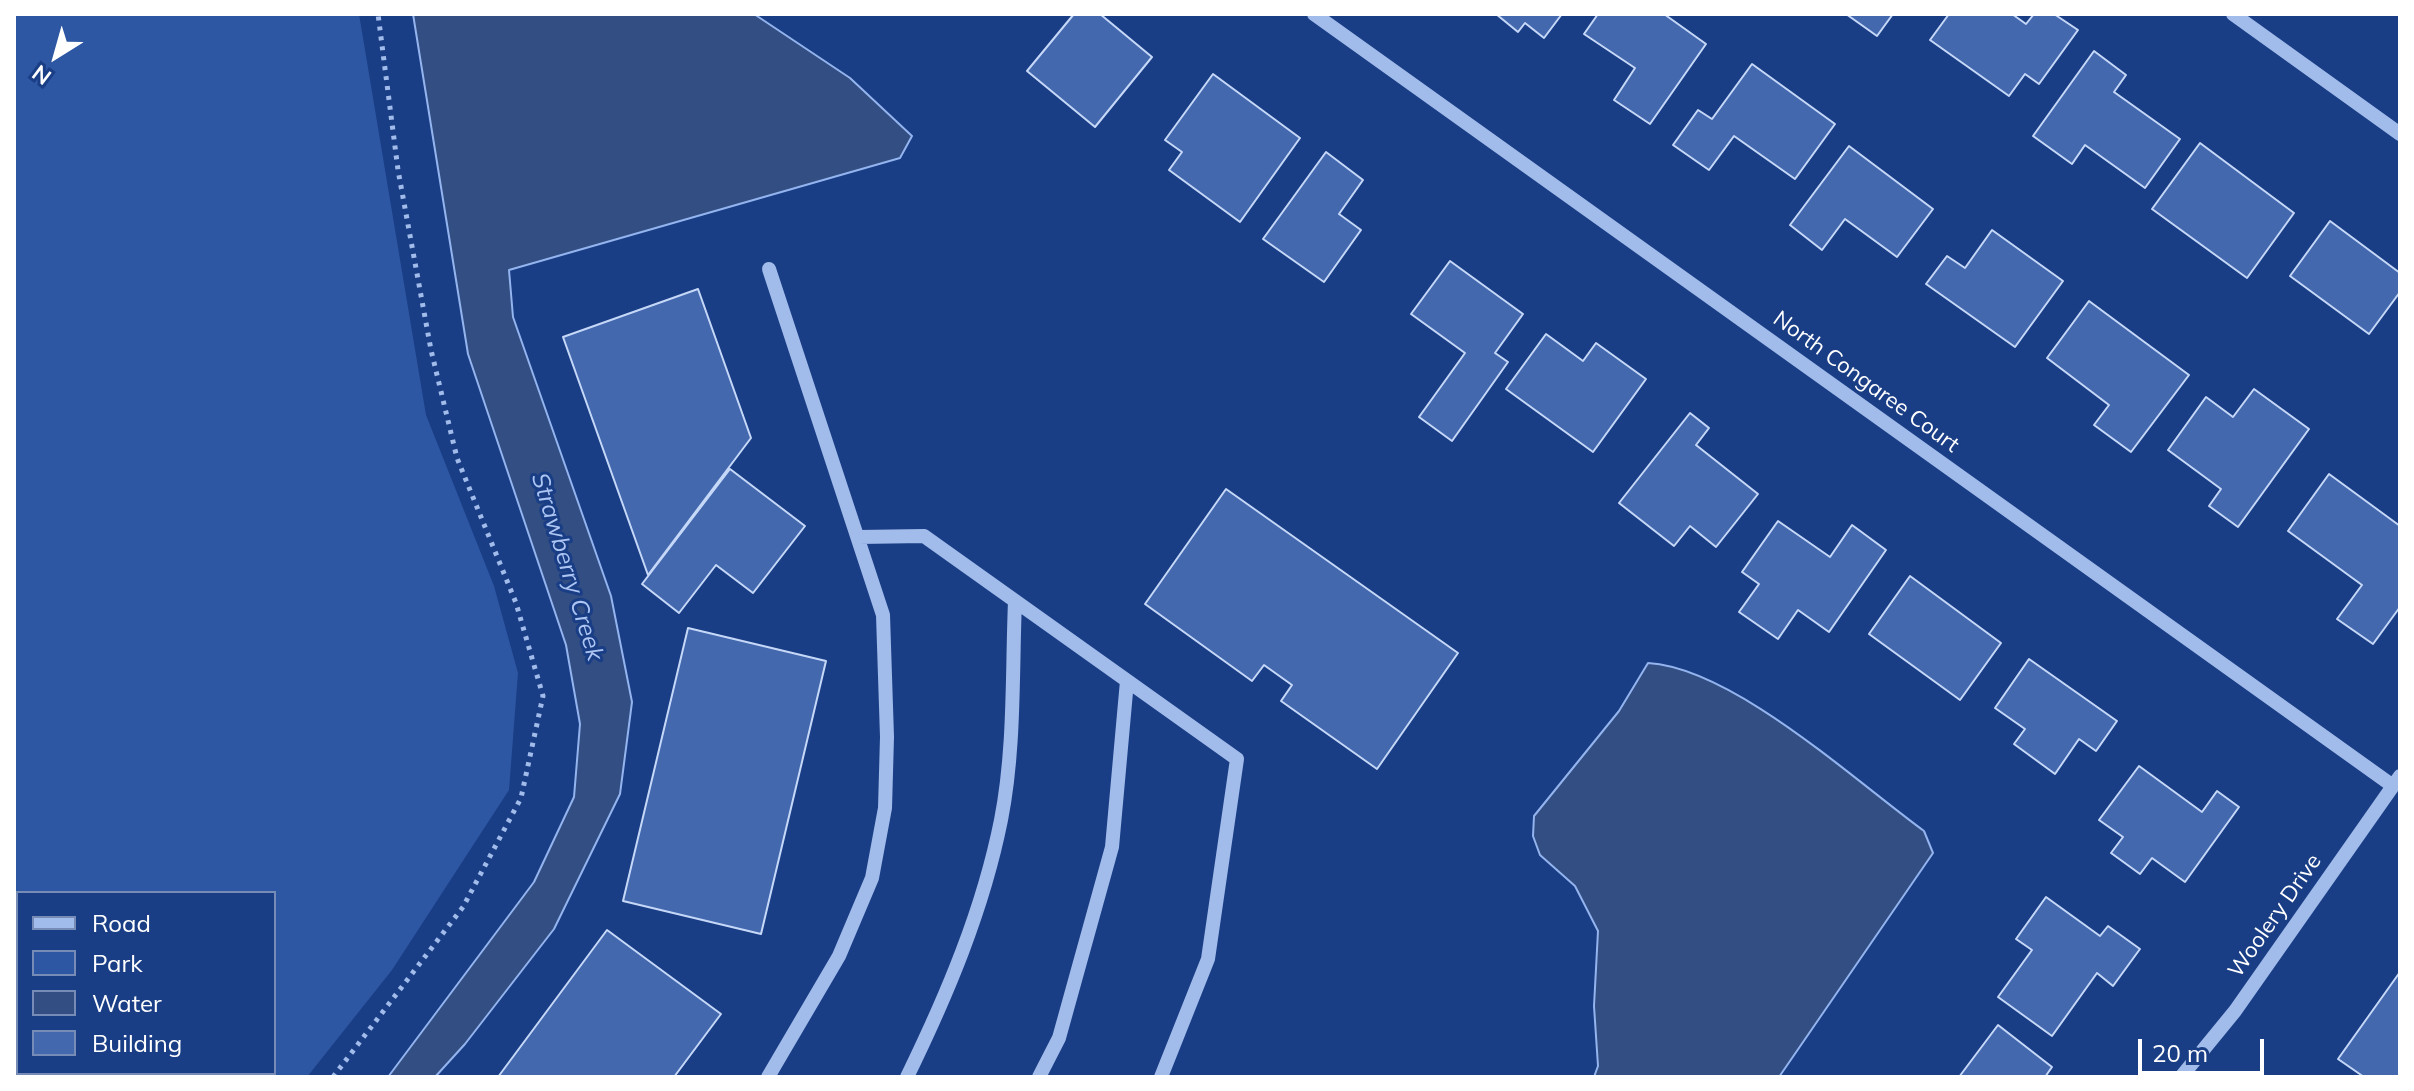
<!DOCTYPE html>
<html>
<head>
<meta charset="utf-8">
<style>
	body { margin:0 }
	#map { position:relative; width:2414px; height:1091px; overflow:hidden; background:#1a3e85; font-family:Mulish,sans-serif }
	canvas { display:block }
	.frame { position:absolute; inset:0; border:16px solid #fff; pointer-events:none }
	.legend { position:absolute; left:16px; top:891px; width:260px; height:184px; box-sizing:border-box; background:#1a3e85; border:2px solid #768bb6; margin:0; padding:10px 14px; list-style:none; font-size:24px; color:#fff }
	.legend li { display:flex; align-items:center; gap:16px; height:40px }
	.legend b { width:40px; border:2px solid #768bb6 }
	.north { position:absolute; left:16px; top:16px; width:80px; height:80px; -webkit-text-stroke:6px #1a3e85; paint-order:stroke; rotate:217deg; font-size:22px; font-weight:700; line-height:32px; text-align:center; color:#fff }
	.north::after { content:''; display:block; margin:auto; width:28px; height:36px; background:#fff; clip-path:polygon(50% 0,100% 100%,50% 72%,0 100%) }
	.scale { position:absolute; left:2138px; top:1039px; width:126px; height:36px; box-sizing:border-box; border:4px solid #fff; border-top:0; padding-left:10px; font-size:24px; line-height:28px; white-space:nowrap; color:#fff; -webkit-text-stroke:6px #1a3e85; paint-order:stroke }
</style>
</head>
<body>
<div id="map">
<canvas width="2414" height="1091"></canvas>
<div class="frame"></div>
<ul class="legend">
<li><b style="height:10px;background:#a1bbeb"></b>Road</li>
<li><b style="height:22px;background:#2d56a3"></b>Park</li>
<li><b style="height:22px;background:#334e83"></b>Water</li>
<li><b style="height:22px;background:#4368ae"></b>Building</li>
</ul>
<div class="north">N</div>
<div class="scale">20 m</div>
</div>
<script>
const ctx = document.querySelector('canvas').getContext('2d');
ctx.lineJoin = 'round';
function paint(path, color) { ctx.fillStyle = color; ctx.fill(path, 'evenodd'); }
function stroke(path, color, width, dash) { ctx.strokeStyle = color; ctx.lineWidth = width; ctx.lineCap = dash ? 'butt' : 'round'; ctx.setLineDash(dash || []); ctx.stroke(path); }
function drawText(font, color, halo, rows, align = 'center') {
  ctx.font = font + ' Mulish,sans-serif'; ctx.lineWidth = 6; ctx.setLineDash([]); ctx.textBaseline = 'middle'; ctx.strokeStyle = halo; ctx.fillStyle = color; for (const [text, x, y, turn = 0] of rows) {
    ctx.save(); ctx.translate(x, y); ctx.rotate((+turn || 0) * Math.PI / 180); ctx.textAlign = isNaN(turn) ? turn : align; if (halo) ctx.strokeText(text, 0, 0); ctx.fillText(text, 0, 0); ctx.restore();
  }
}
const green = new Path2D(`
	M14,14h345l67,401 68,171 24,87 -9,117 -117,180 -85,107h-293zM18,893h256v180h-256z`);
const water = new Path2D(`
	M413,14h341l96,64 62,58 -12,22 -391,112 4,47 98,279 21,106 -12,92 -66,135 -89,115 -30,33h-47l146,-195 40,-85 6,-73 -14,-79 -98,-291z
	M1648,663c85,5 206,117 276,168l9,22 -154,224h-185l4,-11 -4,-60 4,-75 -23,-45 -35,-31 -7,-19 1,-20 85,-105z`);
const building = new Path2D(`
	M1074,14h26l52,43 -57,70 -68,-56z
	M1496,14h66l-18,24 -19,-15 -7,9z
	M1598,14h66l42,30 -56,80 -36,-24 21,-32 -51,-34z
	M1846,14h47l-16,22z
	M1949,14h63l14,10 8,-10h20l24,16 -39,54 -14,-10 -16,22 -79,-56z
	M2094,51l32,24 -12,17 66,47 -35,49 -60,-43 -13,19 -39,-28z
	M1752,64l83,60 -40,55 -61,-43 -25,34 -36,-25 25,-35 14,9z
	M1213,74l87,64 -60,84 -71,-52 13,-18 -17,-12z
	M2200,143l94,70 -47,65 -95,-69z
	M1849,146l84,63 -36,48 -52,-38 -23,31 -32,-25z
	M1326,152l37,28 -24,34 22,16 -37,52 -61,-43z
	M2330,221l70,52v19l-31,42 -79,-58z
	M1992,230l71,51 -48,66 -89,-63 21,-28 18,12z
	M1450,261l73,53 -28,39 13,9 -56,79 -33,-24 46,-64 -54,-39z
	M698,289l53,149 -103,137 -85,-238z
	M2089,301l100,74 -58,77 -37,-27 15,-20 -62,-47z
	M1546,334l37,27 13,-18 50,36 -53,73 -87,-63z
	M2254,389l55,40 -71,98 -29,-21 12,-17 -53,-39 38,-53 27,20z
	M1690,413l19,15 -13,17 62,49 -42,53 -26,-21 -16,20 -55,-43z
	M730,469l75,57 -52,67 -37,-28 -37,48 -37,-29z
	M2329,474l71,52v81l-27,37 -36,-25 25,-34 -74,-54z
	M1226,489l232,164 -81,116 -96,-68 11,-16 -28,-20 -12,16 -107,-77z
	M1778,521l52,36 22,-32 34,25 -57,82 -31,-22 -20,29 -39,-27 20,-28 -17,-12z
	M1910,576l91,67 -41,57 -91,-66z
	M688,628l138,33 -65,273 -138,-33z
	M2029,659l88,62 -21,30 -17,-12 -24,35 -41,-30 11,-15 -30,-21z
	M2139,766l63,46 15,-21 22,16 -54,75 -33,-24 -12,16 -29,-21 12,-16 -24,-17z
	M2046,897l54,39 8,-10 32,23 -27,37 -16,-13 -45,63 -54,-39 34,-47 -16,-11z
	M607,930l114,84 -47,63h-176z
	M2400,972v105h-36l-26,-18z
	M1998,1025l54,42 -7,10h-86z`);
const path = new Path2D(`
	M333,1077l130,-170 58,-109 22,-102 -27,-93 -59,-145 -26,-108 -33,-180 -20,-156`);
const minor = new Path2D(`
	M1314,14l1079,772
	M2233,14l167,120
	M859,537l65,-1 313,223 -29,200 -47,118
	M768,1077l71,-121 33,-78 13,-70 2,-71 -4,-122 -114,-346
	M907,1077c40,-82 76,-167 94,-257 14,-71 11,-147 14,-219
	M1039,1077l20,-39 53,-191 15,-166
	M2181,1077l54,-66 165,-235`);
const streetNames = [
	["North Congaree Court",1866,382,36],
	["Woolery Drive",2275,916,-55]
];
const waterNames = [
	["Strawberry Creek",567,567,73]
];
paint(green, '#2d56a3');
paint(water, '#334e83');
stroke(water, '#93b4ee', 2);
paint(building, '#4368ae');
stroke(building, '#c6d8f8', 2);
stroke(path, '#a1bbeb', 5, [4, 6]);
stroke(minor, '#a1bbeb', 14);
drawText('22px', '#fff', '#1a3e85', streetNames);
drawText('italic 24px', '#acc5f3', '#1a3e85', waterNames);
</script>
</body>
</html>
